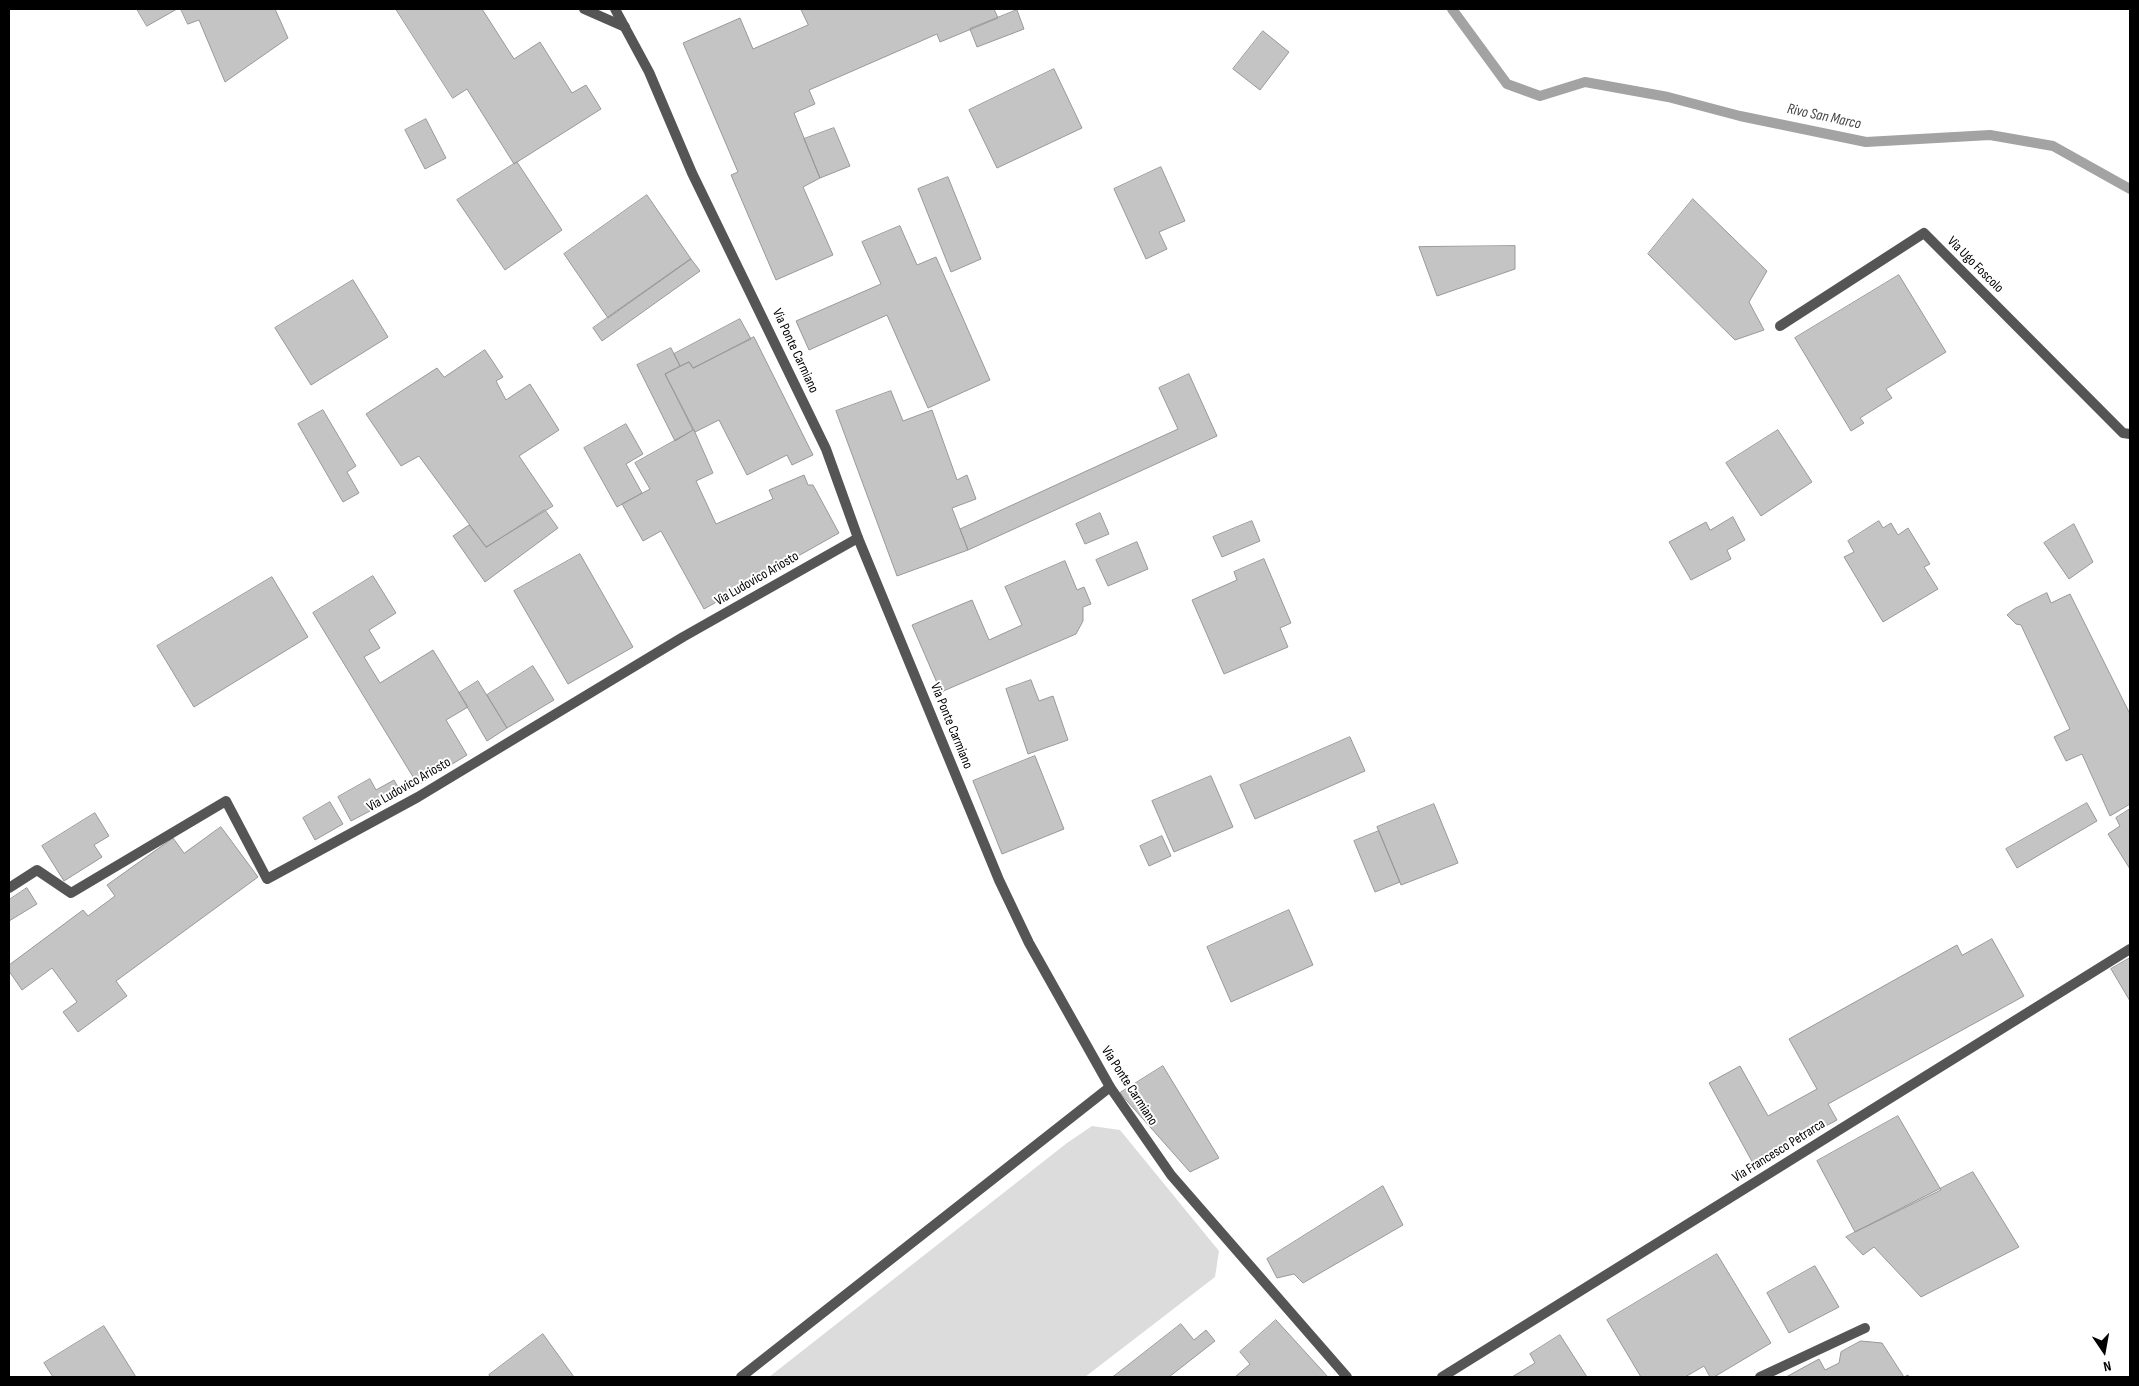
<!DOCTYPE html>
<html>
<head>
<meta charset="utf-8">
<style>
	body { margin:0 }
	#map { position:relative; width:2139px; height:1386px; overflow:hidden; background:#fff; font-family:"Sofia Sans Condensed",sans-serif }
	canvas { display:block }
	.frame { position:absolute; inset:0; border:10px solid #000; pointer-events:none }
	.north { position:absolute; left:2079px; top:1326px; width:50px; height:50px; -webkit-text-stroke:4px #fff; paint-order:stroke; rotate:168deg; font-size:14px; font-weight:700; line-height:20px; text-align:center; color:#000 }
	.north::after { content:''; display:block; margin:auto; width:18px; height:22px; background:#000; clip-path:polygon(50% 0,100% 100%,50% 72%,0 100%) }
</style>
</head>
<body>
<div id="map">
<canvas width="2139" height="1386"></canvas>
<div class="frame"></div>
<div class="north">N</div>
</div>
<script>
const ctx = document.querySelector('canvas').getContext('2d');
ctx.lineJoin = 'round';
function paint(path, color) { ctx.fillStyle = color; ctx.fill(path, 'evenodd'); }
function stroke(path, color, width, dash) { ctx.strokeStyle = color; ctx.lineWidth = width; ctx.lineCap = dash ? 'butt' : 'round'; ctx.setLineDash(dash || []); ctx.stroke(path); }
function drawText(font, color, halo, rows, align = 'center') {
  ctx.font = font + ' "Sofia Sans Condensed",sans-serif'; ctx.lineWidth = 4; ctx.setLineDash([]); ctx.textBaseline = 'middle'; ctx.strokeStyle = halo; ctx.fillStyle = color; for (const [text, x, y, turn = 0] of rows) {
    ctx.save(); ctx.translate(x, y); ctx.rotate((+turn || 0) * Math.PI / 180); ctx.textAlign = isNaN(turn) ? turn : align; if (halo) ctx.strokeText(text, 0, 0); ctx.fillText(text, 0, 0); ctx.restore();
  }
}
const green = new Path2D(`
	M1092,1126l28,4 99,121 -4,26 -130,100h-316l298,-234z`);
const stream = new Path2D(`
	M1452,9l55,75 33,12 45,-14 83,15 72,19 126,26 124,-7 63,11 77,43`);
const building = new Path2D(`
	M137,9h40l-30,17z
	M181,9h94l13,29 -63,44 -26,-62 -11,4z
	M396,9h86l32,50 26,-17 32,51 14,-8 15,24 -87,55 -47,-75 -14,9z
	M801,9h193l4,9 -58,24 -3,-8 -128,56 6,14 -21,9 26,65 -17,9 30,68 -57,25 -45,-105 7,-3 -55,-129 57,-25 13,31 55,-24z
	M1017,10l7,19 -47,18 -7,-18z
	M1263,31l26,21 -29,38 -27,-21z
	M1054,69l28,59 -85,40 -28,-58z
	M426,119l20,39 -21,11 -20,-39z
	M834,128l16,38 -30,12 -16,-39z
	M517,162l45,68 -57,40 -48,-70z
	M1161,167l24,54 -26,11 8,17 -21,10 -32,-70z
	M948,177l33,82 -30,13 -33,-83z
	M647,195l44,64 -83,59 -44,-64z
	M1693,199l74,72 -18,31 15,28 -29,10 -87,-86z
	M900,226l17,39 19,-8 54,123 -62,28 -41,-93 -78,35 -13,-29 85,-37 -19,-42z
	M1515,246v23l-78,27 -18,-49z
	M691,259l9,12 -98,70 -9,-13z
	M1899,275l47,77 -60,37 6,9 -32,20 4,5 -13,8 -56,-93z
	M353,280l35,57 -77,48 -36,-57z
	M740,319l11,20 -58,29 -4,-6 -9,4 -6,-12z
	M754,337l59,118 -21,10 -5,-10 -40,20 -28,-55 -24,12 -30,-58 24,-12 4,6z
	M671,348l9,18 -15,8 28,56 -18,11 -38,-76z
	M485,350l18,27 -7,4 10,19 24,-16 29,46 -40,26 34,50 -67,41 -67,-91 -18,10 -35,-52 71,-46 7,9z
	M1189,374l28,62 -249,114 -8,-21 218,-100 -19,-41z
	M891,391l12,30 29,-11 25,70 10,-5 9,24 -24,9 16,42 -71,26 -61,-165z
	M323,410l33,56 -9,6 12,21 -16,9 -45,-78z
	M626,424l17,30 -17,10 16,29 -25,14 -33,-59z
	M694,430l19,43 -17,8 20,43 57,-25 -4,-9 35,-15 4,10h5l26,48 -135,76 -43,-78 -18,10 -21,-37 28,-15 -15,-26z
	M1778,430l34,52 -51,34 -35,-53z
	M545,510l13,18 -73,54 -32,-46 16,-11 17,22z
	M1100,513l9,21 -24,10 -9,-20z
	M1733,517l12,23 -18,10 4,9 -40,21 -22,-38 37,-20 4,8z
	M1252,521l8,20 -38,16 -9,-20z
	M1879,521l4,7 8,-5 7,12 10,-7 22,36 -6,3 14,22 -55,33 -39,-65 10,-5 -6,-11z
	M2074,524l19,38 -24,17 -25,-36z
	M1137,542l11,27 -40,17 -12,-26z
	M580,554l53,93 -65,37 -54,-93z
	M1264,559l27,64 -11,5 8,19 -64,27 -32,-74 45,-20 -3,-8z
	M1065,561l12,29 7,-3 7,17 -8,3v14l-7,13 -135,58 -29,-67 60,-25 17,40 33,-15 -17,-38z
	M373,576l23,37 -27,17 11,18 -16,9 16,26 53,-33 35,57 -22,13 21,35 -49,30 -105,-172z
	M272,577l36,60 -114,70 -37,-61z
	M2047,593l4,10 19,-9 60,120v90l-20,12 -28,-62 -16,7 -12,-24 16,-8 -49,-104 -5,-1 -9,-9 7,-6z
	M533,666l21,34 -47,28 -20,-33z
	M1031,680l8,21 14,-5 15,44 -40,14 -22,-65z
	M478,681l29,47 -20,13 -28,-48z
	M1350,737l15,34 -110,48 -15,-34z
	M1035,756l29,73 -62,25 -29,-73z
	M1211,776l22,51 -59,25 -22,-51z
	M370,779l6,11 18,-10 8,14 -51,27 -13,-24z
	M330,802l13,22 -28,16 -12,-22z
	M2087,803l10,18 -80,47 -11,-19z
	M1434,804l24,59 -57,22 -24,-58z
	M2130,809v60l-22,-35 12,-8 -4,-8z
	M95,813l14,23 -15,9 8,12 -38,24 -22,-35z
	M221,827l37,50 -142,104 11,15 -49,36 -15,-20 14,-10 -25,-34 -30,22 -13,-19v-6l74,-55 5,6 27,-20 -8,-11 66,-47 11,15z
	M1379,831l21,51 -25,10 -21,-51z
	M1162,836l9,20 -22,10 -9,-20z
	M27,888l10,16 -28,17v-21z
	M1289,910l24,55 -82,37 -24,-55z
	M1992,939l32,57 -196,108 9,16 -83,45 -45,-82 31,-17 28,50 49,-27 -28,-50 168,-94 5,10z
	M2130,958v43l-19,-32z
	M1163,1066l56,92 -29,14 -70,-79z
	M1898,1116l43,74 -86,42 -38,-71z
	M1973,1172l46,75 -98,50 -47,-50 -11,8 -17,-18z
	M1383,1186l20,39 -100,58 -9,-9 -17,4 -10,-19z
	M1717,1254l54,89 -57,34h-4l-6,-11 -19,11h-44l-34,-57z
	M1815,1266l24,41 -50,26 -22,-40z
	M1276,1320l52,57h-93l15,-13 -10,-12z
	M1181,1324l13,16 12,-10 9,11 -46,36h-56z
	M104,1326l32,51h-83l-9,-14z
	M543,1334l31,43h-83l-2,-2z
	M1560,1335l27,42h-75l23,-14 -5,-9z
	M1861,1341l21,2 22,34 4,-2 1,2h-123l33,-18 6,11 14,-7 2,-11z`);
const service = new Path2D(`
	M1760,1377l105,-49`);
const minor = new Path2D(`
	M584,9l41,18
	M1780,326l144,-93 199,200 7,1
	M9,888l28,-18 34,23 155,-92 41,78 151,-82 265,-160 175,-99
	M741,1377l369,-290
	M1442,1377l688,-428`);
const tertiary = new Path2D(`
	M615,9l34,63 43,101 134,276 32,89 141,342 30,63 81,144 61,88 176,202`);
const streetNames = [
	["Via Ugo Foscolo",1975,265,45],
	["Via Ponte Carmiano",795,351,65],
	["Via Ludovico Ariosto",757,579,-30],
	["Via Ponte Carmiano",951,726,68],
	["Via Ludovico Ariosto",409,785,-30],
	["Via Ponte Carmiano",1129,1086,57],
	["Via Francesco Petrarca",1779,1151,-32]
];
const waterNames = [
	["Rivo San Marco",1824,117,12]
];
paint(green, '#dcdcdc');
stroke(stream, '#a3a3a3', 10);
paint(building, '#c4c4c4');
stroke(building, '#999', 1);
stroke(service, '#555', 10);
stroke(minor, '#555', 10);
stroke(tertiary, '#555', 10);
drawText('14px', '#000', '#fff', streetNames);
drawText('italic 15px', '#444', '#fff', waterNames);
</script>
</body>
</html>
